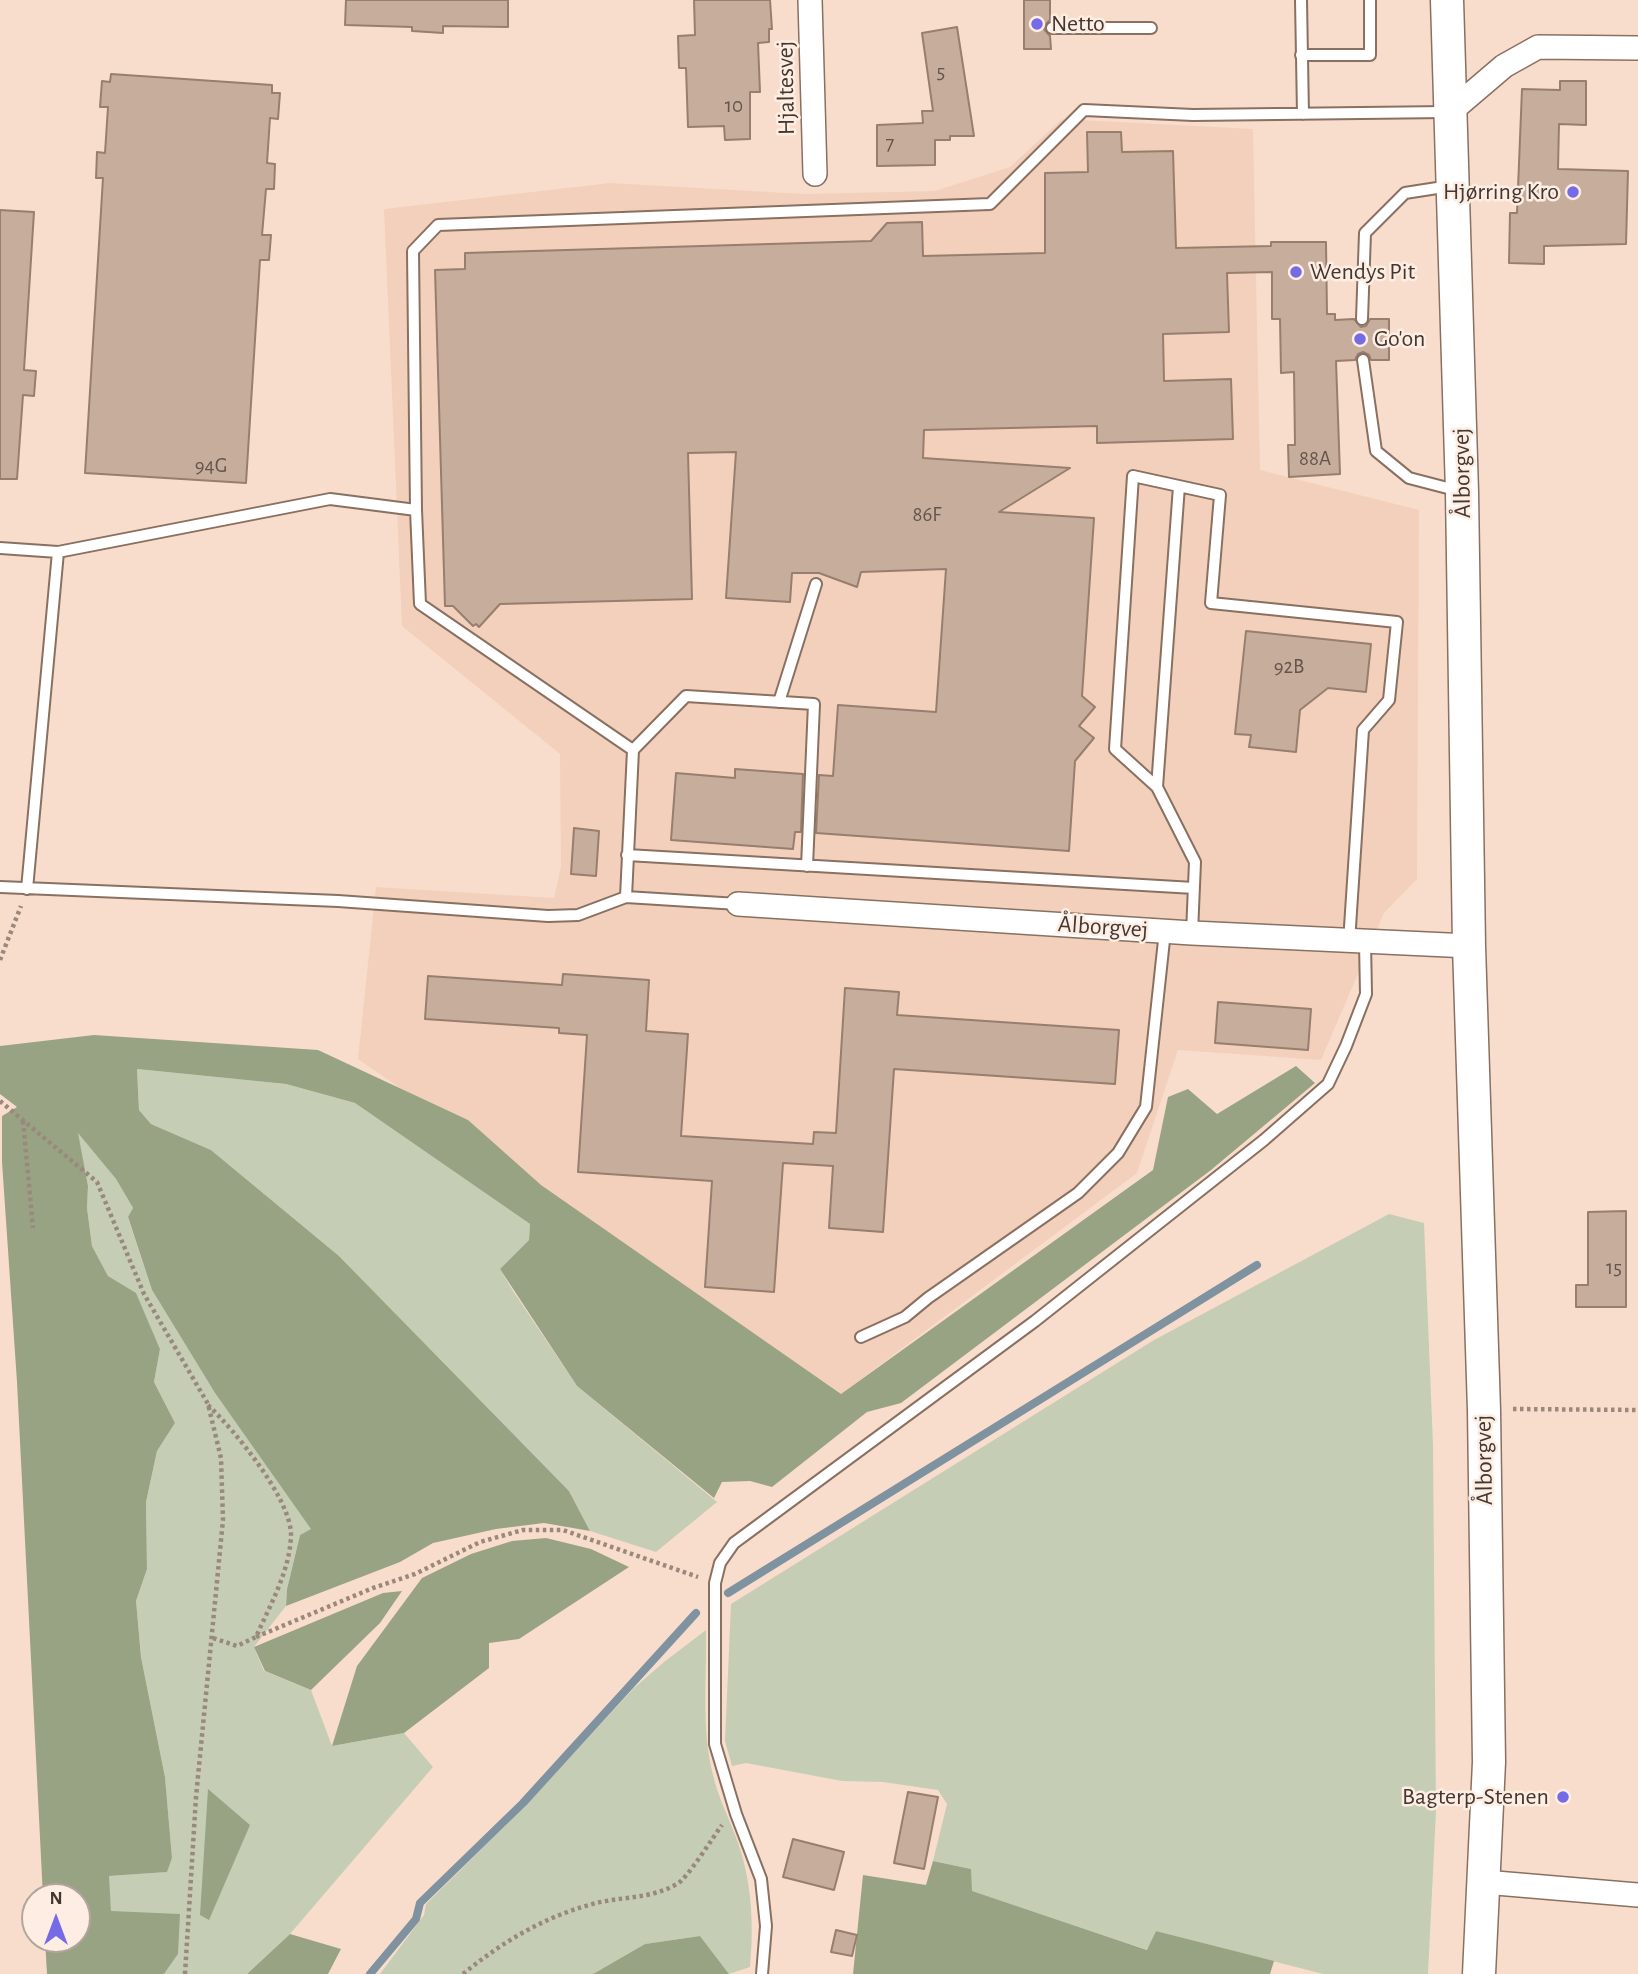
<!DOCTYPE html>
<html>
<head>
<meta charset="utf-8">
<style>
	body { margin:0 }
	#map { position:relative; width:1638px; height:1974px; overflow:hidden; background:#f9ddcc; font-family:"Alegreya Sans",sans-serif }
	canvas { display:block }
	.north { position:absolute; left:21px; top:1883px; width:70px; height:70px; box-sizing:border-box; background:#feede2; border:2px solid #b3a59b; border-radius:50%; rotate:0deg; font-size:19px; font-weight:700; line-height:28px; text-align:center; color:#433831 }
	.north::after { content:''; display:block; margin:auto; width:24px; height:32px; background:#756be6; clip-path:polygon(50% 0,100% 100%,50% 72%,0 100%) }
</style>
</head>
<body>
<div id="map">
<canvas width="1638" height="1974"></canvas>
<div class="north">N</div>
</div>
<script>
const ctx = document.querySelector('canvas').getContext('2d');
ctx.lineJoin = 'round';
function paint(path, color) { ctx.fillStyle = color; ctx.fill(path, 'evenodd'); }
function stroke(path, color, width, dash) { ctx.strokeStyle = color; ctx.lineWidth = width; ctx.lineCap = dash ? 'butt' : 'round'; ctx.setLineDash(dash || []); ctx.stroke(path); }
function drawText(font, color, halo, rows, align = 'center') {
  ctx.font = font + ' "Alegreya Sans",sans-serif'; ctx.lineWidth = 5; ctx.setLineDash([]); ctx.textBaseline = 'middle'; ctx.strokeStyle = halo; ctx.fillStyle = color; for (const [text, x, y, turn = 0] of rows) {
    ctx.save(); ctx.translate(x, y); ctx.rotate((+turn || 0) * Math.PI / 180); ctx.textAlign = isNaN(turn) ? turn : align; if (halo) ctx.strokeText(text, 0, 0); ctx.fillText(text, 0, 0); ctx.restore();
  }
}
const built = new Path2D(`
	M1062,119l191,10 7,341 159,40 -2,369 -33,34 -63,147 -143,-10 -41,123 -296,221 -483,-335 18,-172 178,11 7,-31 -1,-113 -158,-128 -18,-417 226,-26 195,11 130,-3 75,-24z`);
const green = new Path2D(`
	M137,1069l149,15 69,19 175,121 -1,16 -29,29 13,22 64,95 140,116 -61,50 -66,-21 -21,-40 -230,-235 -128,-106 -60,-26 -12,-14z
	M77,1131l39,48 17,29 -5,10 24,72 63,103 97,136 -12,6 -13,54 -1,17 -32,41 10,24 47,19 21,56 72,-13 29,34 -143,167 -43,40h-83l14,-20 -67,-43 -3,-35 58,-4 6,-14 -7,-81 -24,-120 -5,-56 11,-32 -1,-67 11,-51 18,-28 -21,-41 6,-33 -24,-55 -28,-18 -16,-30 -5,-38 1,-22z
	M1389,1214l35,9 9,222 3,366 -8,163h-105l-167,-43 -8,19 -177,-59v-22l-38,-8 14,-57 -9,-14 -55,-8 -41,-1 -96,-18 -14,3 -7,-25 6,-137 423,-264z
	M706,1630c1,48 -5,97 7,145 5,22 16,43 24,65 15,41 17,85 13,127l-21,7 -29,-38 -55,8 -52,30h-213l44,-59 2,-11 100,-99 108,-117 30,-26z`);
const forest = new Path2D(`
	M94,1035l224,15 150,70 73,65 300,209 312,-224 15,-73 20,-8 29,25 79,-48 19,17 -104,87 -310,233 -34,9 -95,75 -22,-6 -28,1 -8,16 -137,-112 -77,-117 29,-29 1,-16 -175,-121 -69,-19 -149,-15 2,41 12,14 60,26 128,106 230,235 21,40 -46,-8 -48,6 -63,14 -33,19 -114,44 1,-17 13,-54 11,-6 -96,-136 -63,-103 -24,-73 5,-9 -17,-29 -38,-46 10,53 -1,22 5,38 16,30 28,17 24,56 -6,33 21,41 -18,28 -11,51 1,67 -11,32 5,56 24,120 7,81 -5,14 -58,4 2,35 69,3 -2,40 -14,20h-117l-2,-35h32v-42h-34l-26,-515 -15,-220v-46l15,-9 -17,-13v-48z
	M546,1538l45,11 38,18 -110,72 -30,4v25l-85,65 -72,13 25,-80 65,-88 49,-24 41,-13z
	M402,1591l-22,32 -69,67 -46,-19 -11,-24 129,-54z
	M208,1789l42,36 -41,95 -9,-5z
	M933,1861l38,8 1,22 175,59 9,-19 118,30 -4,13h-417l10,-99 63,10z
	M290,1934l51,15 -13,25h-81z
	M700,1936l29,38h-136l52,-30z`);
const stream = new Path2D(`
	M728,1593l529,-328
	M370,1974l46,-55 4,-16 103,-100 173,-190`);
const building = new Path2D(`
	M346,0h162v27l-65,-1v7l-31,-2v-4l-67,-2z
	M694,0h76l2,29h-3v13l-11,1 2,49h-10v47l-25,1 -1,-14 -36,1 -2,-59h-7l-1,-32 17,-1z
	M1024,0h26v20l-4,4 -2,5 6,7 1,13h-27z
	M957,27l17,109h-24v4h-15v25l-58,1v-41l46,-2 -1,-12h11l-11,-78z
	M111,74l161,11v8h8l-2,26 -8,-1 -3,45 8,1 -1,25h-8l-4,46h9l-2,25h-9l-14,223 -161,-10 18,-295h-7l1,-26 8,1 3,-46h-8l2,-26 8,1z
	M1560,81h26v44l-27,-1 -1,45 70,2 -2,73 -82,2v18l-35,-1 1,-50h7l5,-124 38,1z
	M1087,132h34l1,20 51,-1 3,97 95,-2v-4h55l1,72h8v6l19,-1 7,8 5,-1 4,-7h19v41h-18l-2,-5 -6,-3 -5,2 -3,6 -19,1 4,113 -51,3 -1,-32h7l-1,-73 -13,1 -1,-54h-8v-47l-45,1 2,59 -66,2 1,47 67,-2 2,60 -136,4v-17l-173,4 -1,28 147,10 -71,44 95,6 -12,178 13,11 -16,19 15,12 -19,23 -6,90 -253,-18 3,-58 14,1 5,-71 98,7 10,-143 -85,3 -4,15 -38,-14h-27l-2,29 -64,-4 10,-146 -48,1 4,146 -192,5 -21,23 -3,-3 -3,2 -20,-20h-8l-10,-336 30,-1v-16l406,-12 16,-18 35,-1 1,34 122,-3v-80l43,-1z
	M0,210l34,2 -10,158 12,1 -2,25 -11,-1 -6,84h-17z
	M1246,631l125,13 -5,48 -38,-4 -28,22 -4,42 -47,-5 2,-12 -16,-1z
	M735,769l68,5 -2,58h-6l-2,17 -122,-9 5,-67 59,5z
	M574,828l25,3 -3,45 -25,-2z
	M563,974l86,6 -3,51 42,3 -7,102 132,8 1,-12 22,1 9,-145 54,4 -2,23 222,15 -4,54 -221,-15 -11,163 -54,-4 4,-62 -50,-3 -9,129 -69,-5 7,-106 -134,-9 9,-137 -28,-2v-5l-134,-9 3,-43 134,9z
	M1218,1002l93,7 -3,41 -93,-7z
	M1626,1211v96h-50v-22h12v-73z
	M908,1792l30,5 -14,72 -30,-6z
	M793,1839l51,13 -10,38 -51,-13z
	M836,1930l21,5 -5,21 -21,-4z`);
const path = new Path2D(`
	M0,960l21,-54
	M0,1101l97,81 47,112 64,110 13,54 2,62 -27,277 -11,177
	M23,1121l10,107
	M208,1405c26,25 83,93 83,130 -1,36 -21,70 -35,102l-19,9 -24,-8
	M1513,1409l125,1
	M256,1637l117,-49 42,-14 65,-32 43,-12h40l135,47
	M463,1974c38,-31 79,-56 126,-69 29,-9 60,-5 88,-21 10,-5 36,-47 45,-59`);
const service = new Path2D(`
	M1301,0l2,114
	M1052,28h99
	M1301,55h69v-55
	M1362,319l3,-86 40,-40 45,-7
	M1363,360l13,91 33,27 50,13
	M0,548l58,4 272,-53 86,11
	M779,702l37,-118
	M633,750l53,-54 128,8 -7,162
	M1157,787l22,-301
	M627,855l567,33
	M0,887l338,14 210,15 30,-1 48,-18 112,7
	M27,889l31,-337
	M626,897l7,-147 -213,-146 -4,-94 -3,-259 25,-26 552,-21 94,-94 109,5 253,-3
	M1192,933l3,-71 -38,-75 -42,-38 18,-273 87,19 -9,108 186,19 -8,78 -26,30 -14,212
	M861,1337l44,-20 23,-19 150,-105 40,-40 28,-46 19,-176
	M762,1974l4,-48 -5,-47 -25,-65 -21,-70v-161l5,-20 14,-20 301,-222 229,-181 64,-56 18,-38 20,-52 -1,-51`);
const minor = new Path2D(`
	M810,0l5,174
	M1450,112l54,-46 34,-19 100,1
	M738,904l454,29 277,13
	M1484,1882l154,13`);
const secondary = new Path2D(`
	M1447,0l15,492 7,454 15,464 5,352 -10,212`);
const markers = [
	[1037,24,7,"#756be6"],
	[1573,192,7,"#756be6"],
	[1296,272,7,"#756be6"],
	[1360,339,7,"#756be6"],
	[1563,1797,7,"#756be6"]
];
const numberNames = [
	["5",941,72],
	["10",734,106],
	["7",890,144],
	["88A",1315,459],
	["94G",211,466],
	["86F",927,515],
	["92B",1289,667],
	["15",1614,1268]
];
const poiNames = [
	["Netto",1051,24],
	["Hjørring Kro",1559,192,"right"],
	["Wendys Pit",1310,272],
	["Go'on",1374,339],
	["Bagterp-Stenen",1549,1797,"right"]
];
const streetNames = [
	["Hjaltesvej",786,88,-91],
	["Ålborgvej",1462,473,-91],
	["Ålborgvej",1103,927,4],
	["Ålborgvej",1484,1460,-91]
];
paint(built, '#f3d0bb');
paint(green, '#c5ceb5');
paint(forest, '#98a383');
stroke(stream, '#7e929f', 8);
paint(building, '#c7ad9c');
stroke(building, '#977e6e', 2);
stroke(service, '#897061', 14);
stroke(minor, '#897061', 26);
stroke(secondary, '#897061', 35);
stroke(path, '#9b887c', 4.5, [3.5, 3.5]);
stroke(service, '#fff', 10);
stroke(minor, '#fff', 23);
stroke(secondary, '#fff', 32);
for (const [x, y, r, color] of markers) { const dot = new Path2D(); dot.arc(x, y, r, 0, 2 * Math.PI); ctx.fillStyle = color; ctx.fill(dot); stroke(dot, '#feede2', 2.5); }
drawText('21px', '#64554c', null, numberNames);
drawText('24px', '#433831', '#feede2', poiNames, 'left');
drawText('24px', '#433831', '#feede2', streetNames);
</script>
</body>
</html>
